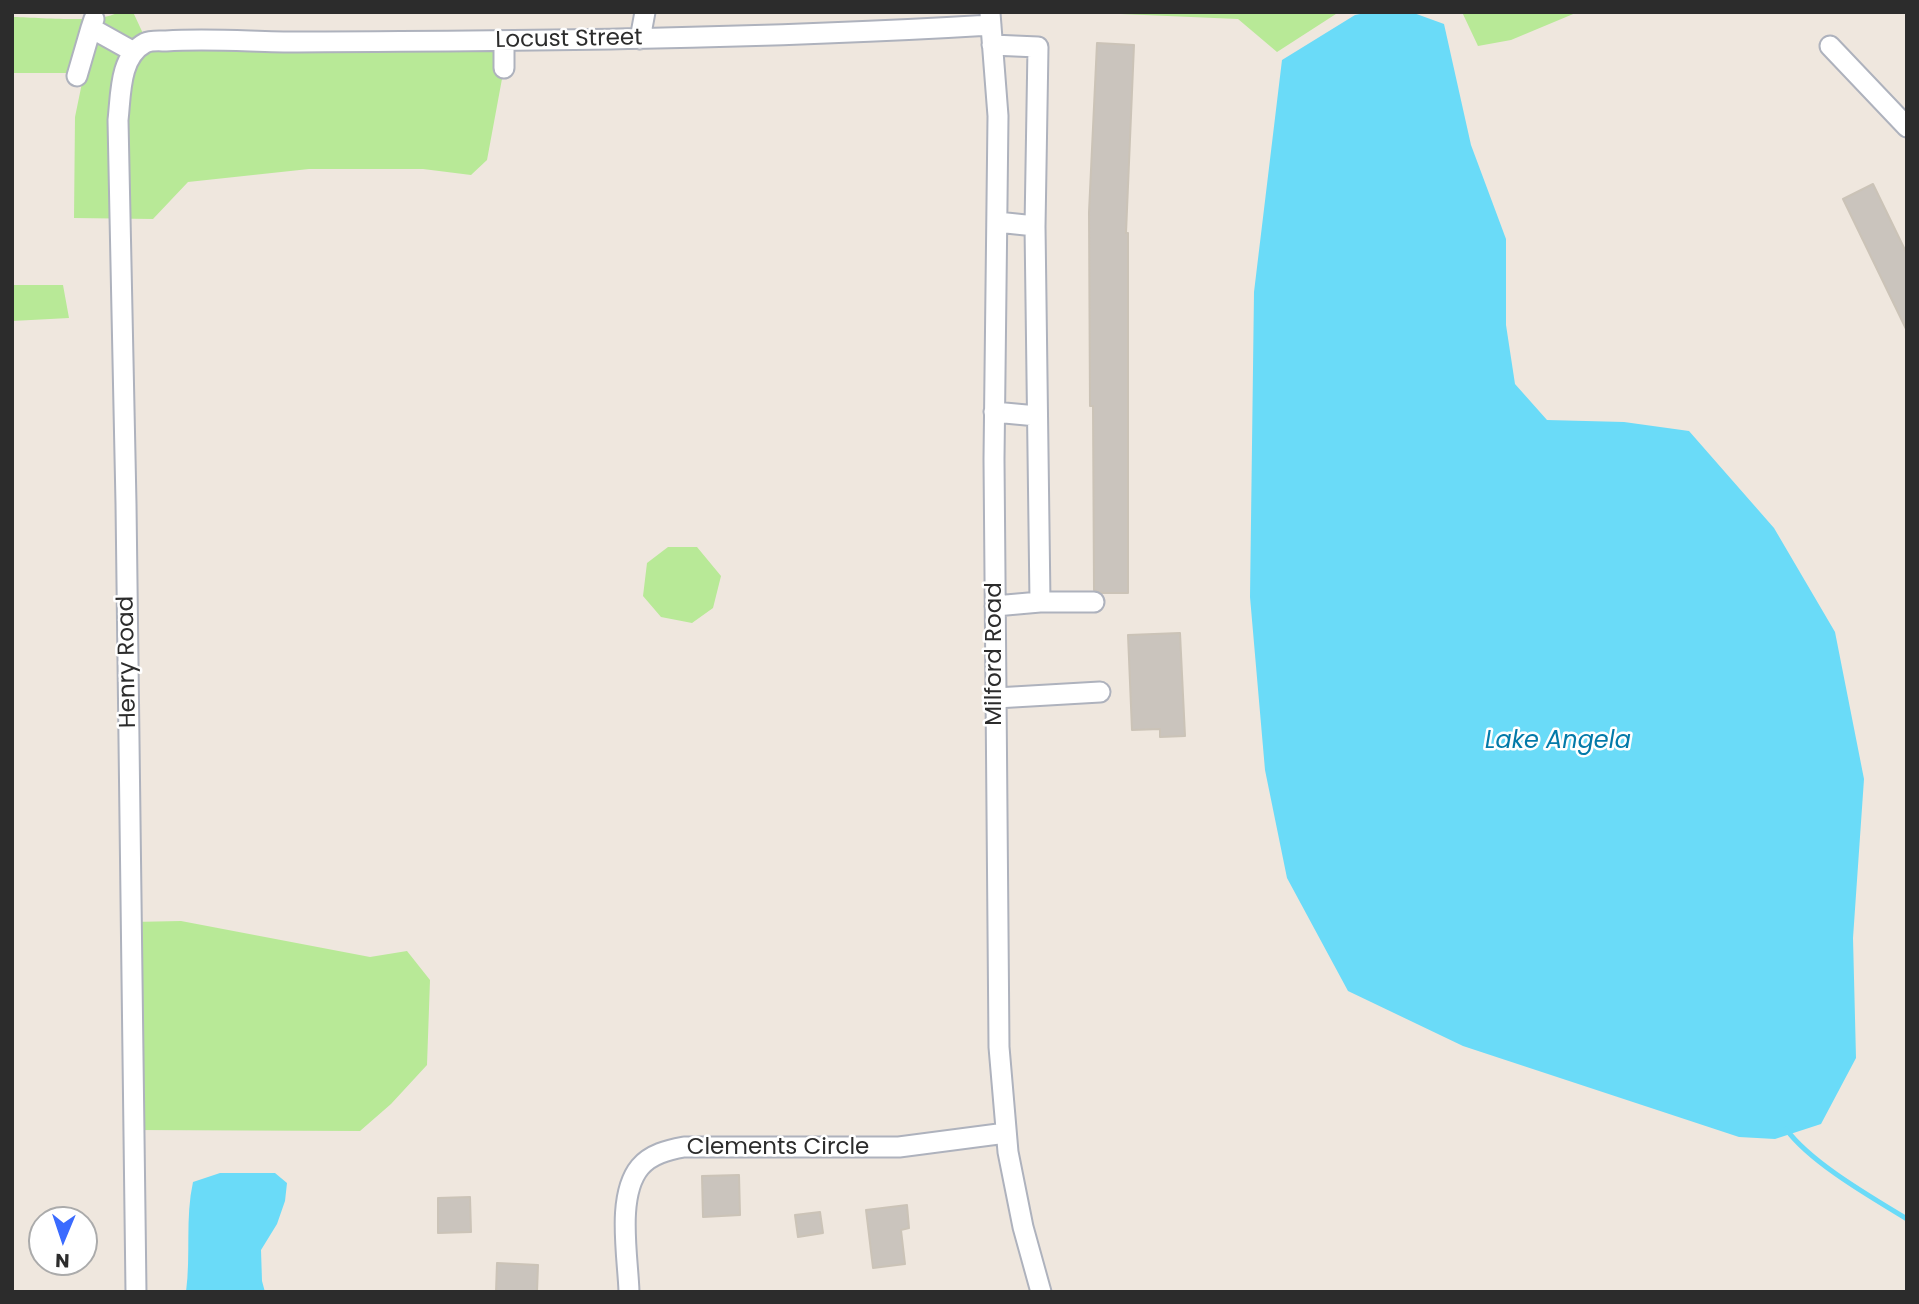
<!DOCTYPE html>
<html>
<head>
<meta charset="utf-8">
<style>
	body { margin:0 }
	#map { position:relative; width:1919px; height:1304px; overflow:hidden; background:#efe7de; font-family:Poppins,sans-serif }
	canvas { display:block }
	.frame { position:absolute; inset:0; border:14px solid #2c2c2c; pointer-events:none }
	.north { position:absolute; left:28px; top:1206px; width:70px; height:70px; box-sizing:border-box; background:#fff; border:2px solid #ababab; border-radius:50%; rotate:182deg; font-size:19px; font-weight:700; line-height:28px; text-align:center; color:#2c2c2c }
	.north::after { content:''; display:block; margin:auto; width:24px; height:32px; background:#3b6bff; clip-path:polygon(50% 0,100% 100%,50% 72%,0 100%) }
</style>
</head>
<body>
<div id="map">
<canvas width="1919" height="1304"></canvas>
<div class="frame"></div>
<div class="north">N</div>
</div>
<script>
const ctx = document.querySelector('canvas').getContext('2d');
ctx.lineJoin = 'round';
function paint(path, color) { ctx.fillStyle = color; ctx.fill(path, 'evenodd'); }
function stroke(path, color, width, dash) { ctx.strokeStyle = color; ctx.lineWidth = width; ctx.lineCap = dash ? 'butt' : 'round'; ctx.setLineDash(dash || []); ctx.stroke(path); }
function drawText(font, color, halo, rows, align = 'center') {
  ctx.font = font + ' Poppins,sans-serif'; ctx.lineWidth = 5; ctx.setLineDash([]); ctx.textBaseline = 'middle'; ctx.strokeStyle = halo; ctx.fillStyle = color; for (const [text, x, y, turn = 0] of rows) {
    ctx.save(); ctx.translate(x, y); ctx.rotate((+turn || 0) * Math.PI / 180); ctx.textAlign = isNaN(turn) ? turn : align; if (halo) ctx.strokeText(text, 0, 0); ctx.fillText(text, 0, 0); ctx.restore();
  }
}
const green = new Path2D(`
	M118,12h15l14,30 357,-1v27l-17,92 -16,15 -48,-6h-114l-121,13 -35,37 -79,-1 1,-101 8,-39 -17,-5h-54v-56c23,0 90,7 106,-5z
	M1074,12h265l-62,40 -39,-33z
	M1462,12h116l-67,28 -33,6z
	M12,285h51l6,33 -57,3z
	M668,547h29l24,29 -8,32 -21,15 -31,-6 -18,-21 4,-33z
	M181,921l189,36 37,-6 23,29 -3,85 -36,39 -31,27 -226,-1 -2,-208z`);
const water = new Path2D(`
	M1370,12h41l33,12 27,121 35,94v86l9,59 32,36 77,2 65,9 85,97 61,104 29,147 -11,159 3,120 -35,66 -46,15 -36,-2 -276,-91 -115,-55 -61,-113 -22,-108 -15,-173 4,-305 28,-232 73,-45z
	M220,1173h55l12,10 -2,18 -8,23 -16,26 1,31 3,11h-79c5,-37 -1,-74 7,-110z`);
const stream = new Path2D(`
	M1786,1129c25,34 85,68 121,90`);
const building = new Path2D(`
	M1097,43l37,2 -8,188h2v360h-26l-8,-3 -1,-184h-3l-1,-194z
	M1873,184l34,70v77l-64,-132z
	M1180,633l5,103 -25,1v-8l-28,1 -4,-95z
	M739,1175l1,40 -37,2 -1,-41z
	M470,1197l1,35 -33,1v-35z
	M907,1205l2,23 -8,2 4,34 -32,4 -7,-58z
	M820,1212l3,21 -25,4 -3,-22z
	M497,1263l41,2 -1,27h-41z`);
const minor = new Path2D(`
	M990,13l8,103 -4,343 5,588 9,105 15,75 18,65
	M94,19l-3,9 43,24
	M640,39l5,-27
	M992,45l46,2 -3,180
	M1830,46l77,81
	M504,68v-27
	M77,76l14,-48
	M997,222l38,4 5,376
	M994,412l43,4
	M995,606l45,-4h54
	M996,698l104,-6
	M136,1292l-10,-788 -8,-384c3,-25 1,-63 27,-77 6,-3 15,-2 21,-2 44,-3 88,1 132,1 231,-1 462,-3 693,-17
	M629,1292c-1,-35 -13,-96 11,-125 11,-13 28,-17 44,-20h215l107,-14`);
const streetNames = [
	["Locust Street",569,40,-1],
	["Milford Road",995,654,-90],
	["Henry Road",128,662,-91],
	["Clements Circle",778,1148]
];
const waterNames = [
	["Lake Angela",1558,742]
];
paint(green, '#b8e997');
paint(water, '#6adbf8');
stroke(stream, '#6adbf8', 5);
paint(building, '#cac4bd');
stroke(building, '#cbc3b7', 2);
stroke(minor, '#aeb2bd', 23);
stroke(minor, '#fff', 19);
drawText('23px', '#2c2c2c', '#fff', streetNames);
drawText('italic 24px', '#037aa9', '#fff', waterNames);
</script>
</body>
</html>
